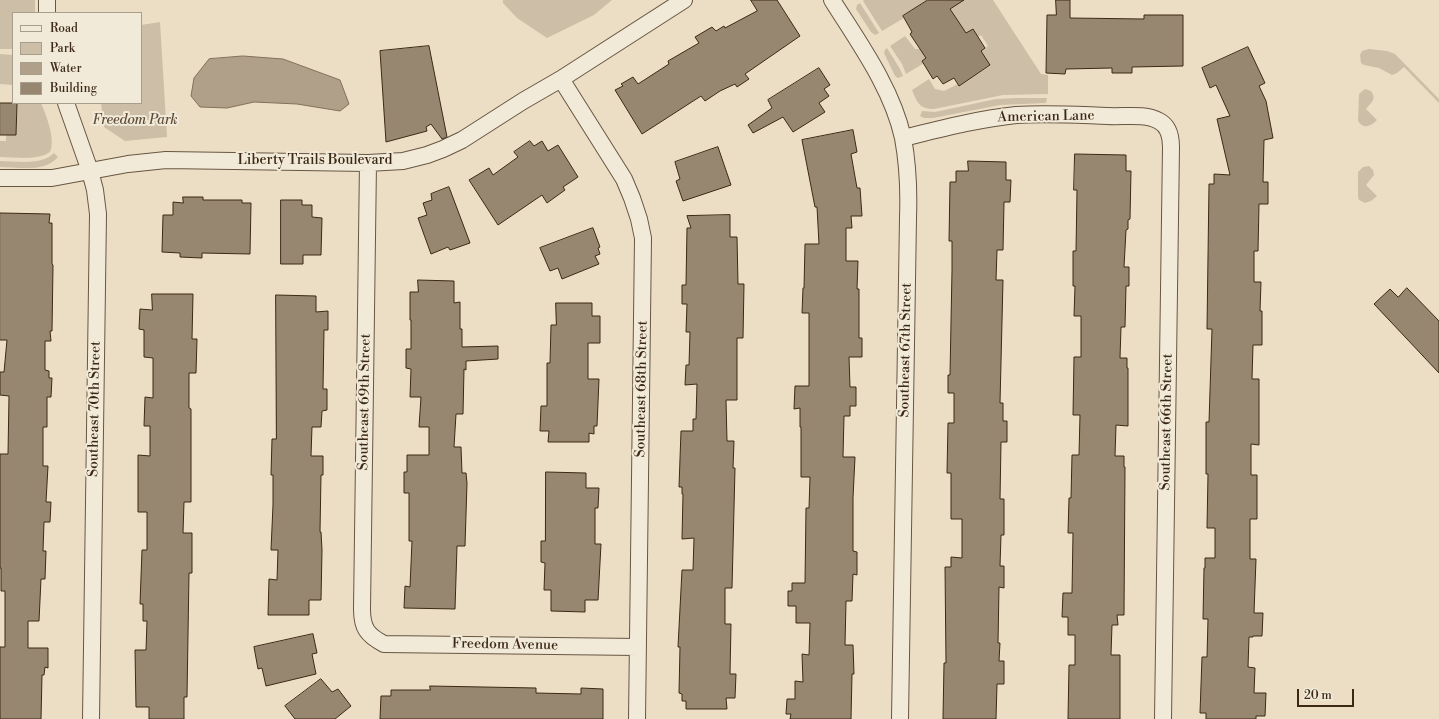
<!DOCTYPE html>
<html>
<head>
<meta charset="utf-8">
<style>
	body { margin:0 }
	#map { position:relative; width:1439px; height:719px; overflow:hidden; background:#ebdec5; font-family:"Libre Bodoni",serif }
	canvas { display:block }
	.legend { position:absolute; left:12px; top:12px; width:130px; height:92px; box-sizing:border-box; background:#f2ead9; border:1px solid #a99d8b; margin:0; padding:5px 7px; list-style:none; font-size:12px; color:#3c2915 }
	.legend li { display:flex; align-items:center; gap:8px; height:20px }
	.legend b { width:20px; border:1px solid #a99d8b }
	.scale { position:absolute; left:1297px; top:689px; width:57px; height:18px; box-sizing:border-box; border:2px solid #3c2915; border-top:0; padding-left:5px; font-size:12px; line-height:14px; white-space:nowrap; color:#3c2915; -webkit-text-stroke:3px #f2ead9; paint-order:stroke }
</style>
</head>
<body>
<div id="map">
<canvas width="1439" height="719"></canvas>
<ul class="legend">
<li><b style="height:5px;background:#f2ead9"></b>Road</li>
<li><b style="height:11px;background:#cdbfa7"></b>Park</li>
<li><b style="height:11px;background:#b0a089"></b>Water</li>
<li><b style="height:11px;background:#978771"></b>Building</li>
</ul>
<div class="scale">20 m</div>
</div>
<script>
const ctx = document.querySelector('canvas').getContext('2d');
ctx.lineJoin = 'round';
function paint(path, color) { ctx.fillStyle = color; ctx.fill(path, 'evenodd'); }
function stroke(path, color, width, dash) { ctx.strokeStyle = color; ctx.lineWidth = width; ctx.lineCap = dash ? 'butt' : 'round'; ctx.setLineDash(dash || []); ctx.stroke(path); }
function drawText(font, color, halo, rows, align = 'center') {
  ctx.font = font + ' "Libre Bodoni",serif'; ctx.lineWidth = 4; ctx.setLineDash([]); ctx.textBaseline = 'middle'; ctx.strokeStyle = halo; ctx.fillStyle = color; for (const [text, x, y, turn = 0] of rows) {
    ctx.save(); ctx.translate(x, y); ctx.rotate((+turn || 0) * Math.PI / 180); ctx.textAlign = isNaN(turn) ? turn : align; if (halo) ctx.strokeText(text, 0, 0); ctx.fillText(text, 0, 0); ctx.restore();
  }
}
const green = new Path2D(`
	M0,0h35v13h-22v36h-13z
	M503,0h109l-18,15 -47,23 -30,-20 -14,-15z
	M864,0h64l-25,16 1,2 -22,13 -19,-30z
	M953,0h40l48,74 7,1v19l-45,1 -69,14c-15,0 -17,-7 -22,-19l17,-11 6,10 9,2 14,-7 1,2 31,-20 -9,-15 7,-5 -7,-11 -3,2 -5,-8 -51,32 2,2 -18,11 -4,-10 -12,-18 15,-10 10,13h6l29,-40 6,-4z
	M860,3l19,30 -4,2 -4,-3 -15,-23 1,-4z
	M160,22l7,115 -42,4 -21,-14 -3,-24h40v-78z
	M887,48l13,21 3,7 -5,2 -3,-2 -11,-23 1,-3z
	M1369,49l18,2 8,3 44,45v4l-35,-36 -7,6 -5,2 -13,-7 -15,-3 -3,-2 -1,-8 2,-4z
	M0,54l13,1v30l-13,-1z
	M1365,89l6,2c6,8 0,12 -5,18l11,11c-6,6 -13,10 -19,1l1,-27z
	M1017,98h30l-1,5 -46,2 -67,13h-9l-4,-2 2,-5 13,1 61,-13z
	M17,103h24c5,12 15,36 9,49 -13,9 -34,5 -50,5v-16h6v-6h10z
	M54,153l4,4c-13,16 -40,10 -58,10v-6c17,0 41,5 54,-8z
	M1369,166l4,4 1,5 -8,10 11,11 -6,5 -6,2 -6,-3 -1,-3v-25l5,-5z`);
const water = new Path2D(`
	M243,56l40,3 57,21 9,24 -9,7 -43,-7 -43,-2 -27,6 -27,-1 -9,-11 3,-18 15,-19z`);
const building = new Path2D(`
	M751,0h26l23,36 -55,38 4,5 -12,8 -2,-3 -15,7 -15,10 -4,-5 -59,38 -27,-44 8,-4 -2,-2 12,-7 5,7 31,-20 -1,-3 31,-18 -4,-6 17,-10 4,4 8,-5 1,2 32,-17z
	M928,0h36l-14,9 16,24 7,-4 12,19 -4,3 9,14 -31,21 -5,-8 -11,6 -6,-8 -4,3 -11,-18 4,-3 -16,-24 2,-2 -9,-16z
	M1056,0h14v18l74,1v-4h39v51l-51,1v6h-20v-5l-46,1 -1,5 -19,-1 1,-58h9z
	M429,46l18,91 -5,2 -11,-15 -5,3 1,4 -41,11 -6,-91z
	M1248,47l17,36 -6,3 7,15 7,37 -9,2 -1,42h5v22h-9l-1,47h-4v31h7l-1,29h2v34h-9l-1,34h7v66l-8,-1v31h6v44h-7v40h6l-2,54h9l-1,23h-9v1h-4l-1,30 7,1 -1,25h12l-1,23h-9v3h-50v-6h-6l2,-56h5l1,-38h-5l1,-51h1v-10h10v-30h-8l1,-54h-2v-52h3l3,-93h-5l2,-145h5v-10l16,1 -13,-56 13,-3 -14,-31 -6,3 -8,-20z
	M819,68l11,17 -6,4 5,7 -10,7 6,9 -32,20 -10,-15 -30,16 -5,-8 24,-17 -4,-8z
	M0,103h17l-1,32h-16z
	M853,130l4,22 -6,2 6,34h3l2,28h-11l1,12h-6v33h12l-1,28h2v49h3v19h-13l1,30h6v19h-6v10h-6l-1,41h12l-2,41v53l4,1v23l-4,-1 -1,27h-6l-1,44h8l1,29h-2l-1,45h-61l1,-5h-5l1,-15h8v-18l8,1 -1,-28 7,1 1,-32h-14v-17h-8v-15h4v-8h13l1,-75h3l1,-31h-9v-50h-1v-19l-6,1 1,-23h14v-73h-7l1,-25h1l1,-44h14l-2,-37h-2l-13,-67z
	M530,141l4,5 8,-5 6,10 10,-6 20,32 -15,10 2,3 -18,13 -5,-8 -44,30 -29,-45 20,-12 4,7 25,-18 -4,-5z
	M718,147l13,38 -48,16 -7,-20 4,-2 -5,-17z
	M1075,154l51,1v16h5l-1,48 -2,1v9l-2,1 -2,37h5v19h-3l-1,41h-4l-1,31h7v10h1v58l-12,-1 -1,31h9v11h1l-1,148h-7l1,10h-6l-1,30h9v64h-52l1,-54h6v-30h-7v-18h-6l1,-24h9l1,-60h-5l1,-35h2l1,-43h7l1,-40h-7l1,-58h7v-41h-7l1,-30h-2v-35h3l1,-61h-3z
	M968,161l38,1v18h5l-1,22h-6l-1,48h-6l-1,30h7l-3,123h3v18h4v21h-6l-1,57h4v36h-3l-1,31h4v22l-5,-1 -1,56h2l-1,18h5v23h-7l-1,35h-53l1,-56h2l-1,-96h6v-10l11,1v-39h-11v-46h-4l1,-50h6v-30h-6v-18h2l2,-105v-29h-3l1,-59h6v-11h12z
	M449,187l21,56 -20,7 -2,-3 -17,7 -13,-36 9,-3 -4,-12 9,-3 -1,-6z
	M183,197h20v3h39v3h9l-1,51 -48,-1v5l-22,-1v-4l-18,-1 1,-37h10v-13l10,1z
	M281,200h21v5h10v12l10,1 -1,37h-18v9h-22z
	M0,213l50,1 -1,9h3v41l1,1 -1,66h-2l1,10h-6v29l4,1v7h3l-1,19h-4v30h-4v39h5l-2,36h5l-1,20h-6l-1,29h3l-1,28h-4l-2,42h-11v27h20v20l-3,-1 -1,8h-2l-1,44h-41v-72h5v-56h-4v-23h-1v-114h8l1,-58 -9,-1v-23h4l3,-32h-7z
	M730,215v22h7l1,47h6l-1,54h-6v62h-11l1,41h7l-1,27h2l-3,120h-7v36h6l-1,50h6l-1,24h-9l1,11h-41v-8h-4v-7l-3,-1 1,-46h-2l4,-77h11l1,-32 -12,1 1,-45h-1v-7h-3l2,-56h12v-12h3l1,-35 -12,1 1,-20h3l1,-33h-4l1,-28h-5v-19h4l1,-57h4l-4,-12z
	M593,228l7,19 -2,1 2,6 -5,2 4,8 -37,15 -4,-11 -8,3 -10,-23z
	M418,280l36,1v22l6,-1v27h2v18l36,-1v13l-32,2v9l-2,-1 -1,45h-7l-2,33h7l1,26h4l1,10 -2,63h-8l-2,63 -51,-1 1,-22 5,1 2,-46h-3v-48h-5v-21h3v-17h22v-28h-10l2,-30h-11l1,-28 -5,-1v-19h5v-29h-1v-28h8z
	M1407,288l32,33v52l-65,-69 16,-15 8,8z
	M152,294h41l-1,45h5l-1,34h-7v35l2,1v93h-7l-1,31h9v40h-3l-2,124h-3v22h-35v-12h-13l-1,-57h11l1,-29h-4v-17h-3l2,-54h5v-38h-9v-57l12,1v-30h-6l1,-29 8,1v-40l-9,-1v-27l-5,-1 1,-20 12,1z
	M276,295l40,1v16l12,-1v19h-4l-1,59h4v21l-5,1 -1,16h-9l-1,29h12v19h-2l-1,57h1l1,18 -1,50h-12v15h-41l1,-36 8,1 1,-30h-7l2,-45v-30h-2l1,-36h4z
	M556,303h36v13h8v27h-12v36h11l-2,47h-3v8l-5,-1v9h-41l1,-11h-9l1,-25h6v-43h3l1,-38h5z
	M546,472l40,1v15h13l-1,20h-3v36h6l-3,56h-13v12l-34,-1v-21h-7l1,-27 -4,-1v-21h4z
	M313,634l4,19 -5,1 4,20 -50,12 -4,-18 -4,1 -4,-22z
	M321,679l11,13 6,-3 13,17 -16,13h-40l-10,-13z
	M430,686l106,2v5l45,1v-6l22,1v30h-223l1,-23h10v-6h39z`);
const minor = new Path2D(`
	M47,0v13
	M832,0c27,43 60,88 71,138 5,27 6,53 5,80l-8,501
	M561,79l63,100 8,19 7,21 4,19 -6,481
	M66,103l24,68 5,19 3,24 -7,505
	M903,138c37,-9 75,-19 113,-23 31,-2 62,0 92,1 16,1 37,-3 51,5 10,5 12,16 12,26l-8,572
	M368,163l-6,446c0,19 5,26 22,35l254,3
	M0,178h52l76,-14 38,-4 202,3 35,-2 24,-6 16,-6 19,-9 61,-39 38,-22 123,-79`);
const streetNames = [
	["American Lane",1046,117,-1],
	["Liberty Trails Boulevard",315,161],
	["Southeast 67th Street",906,350,-89],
	["Southeast 68th Street",642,389,-89],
	["Southeast 69th Street",365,402,-89],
	["Southeast 70th Street",95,409,-89],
	["Southeast 66th Street",1167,422,-89],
	["Freedom Avenue",505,645,1]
];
const parkNames = [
	["Freedom Park",135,121]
];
paint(green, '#cdbfa7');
paint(water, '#b0a089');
stroke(water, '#82705b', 1);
paint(building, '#978771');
stroke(building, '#3c2915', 1);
stroke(minor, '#685641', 18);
stroke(minor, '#f2ead9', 16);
drawText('14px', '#3c2915', '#f2ead9', streetNames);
drawText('italic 14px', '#604e3a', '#f2ead9', parkNames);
</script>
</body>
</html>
